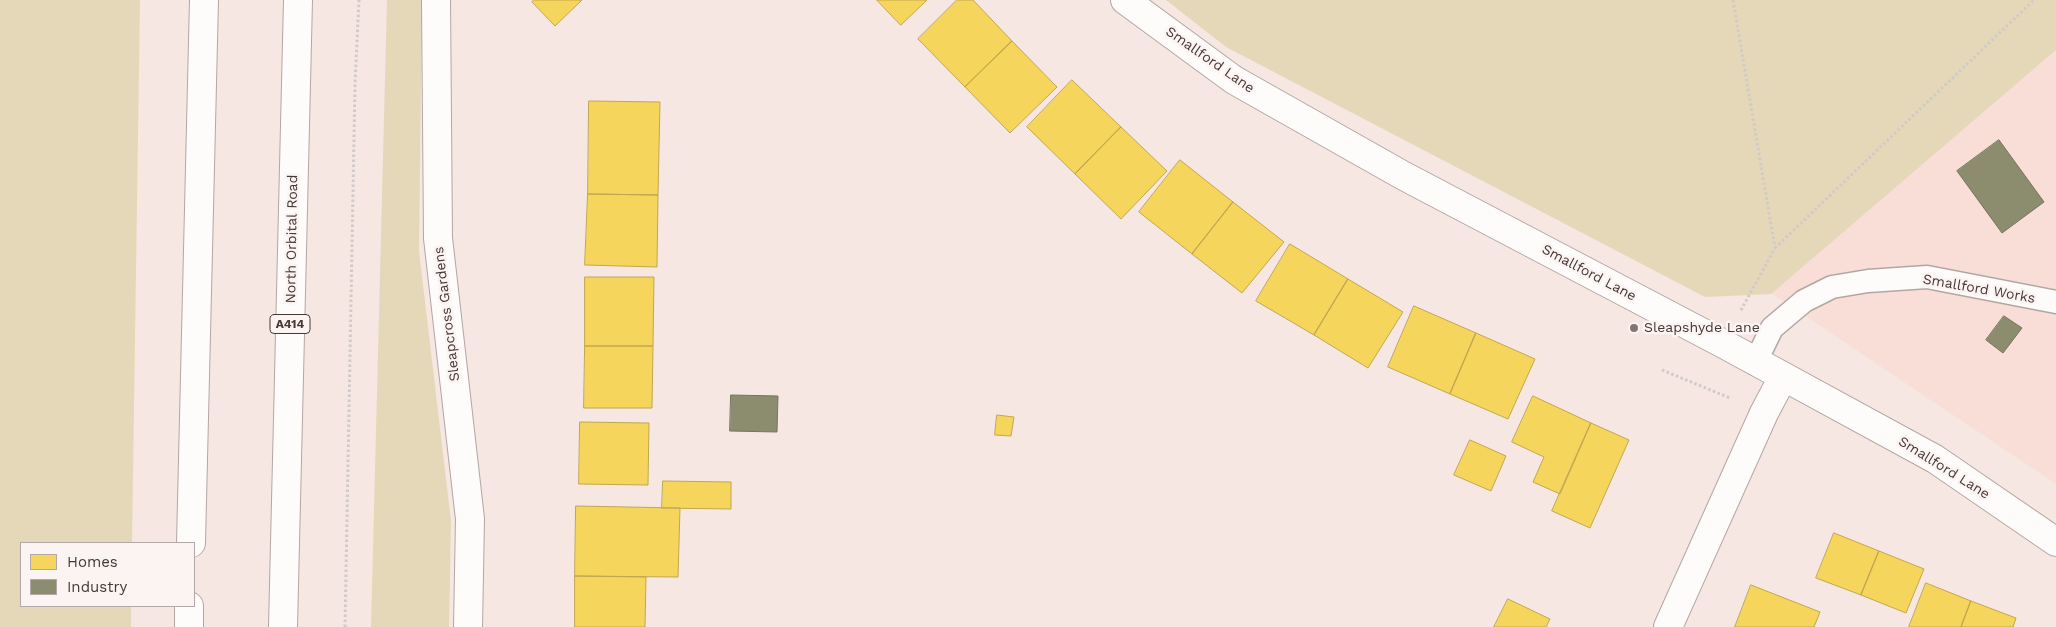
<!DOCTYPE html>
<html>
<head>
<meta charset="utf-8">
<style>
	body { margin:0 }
	#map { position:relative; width:2056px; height:627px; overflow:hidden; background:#f6e7e3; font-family:"Work Sans",sans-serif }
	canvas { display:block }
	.legend { position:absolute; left:20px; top:542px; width:175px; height:65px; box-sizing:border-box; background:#fbf4f3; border:1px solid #b2a9a7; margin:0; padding:6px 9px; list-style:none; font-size:15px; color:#453835 }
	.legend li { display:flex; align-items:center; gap:10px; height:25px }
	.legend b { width:25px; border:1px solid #b2a9a7 }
</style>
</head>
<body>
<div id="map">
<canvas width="2056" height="627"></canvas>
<ul class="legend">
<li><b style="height:14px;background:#f6d55c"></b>Homes</li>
<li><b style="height:14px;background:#8c8c6e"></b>Industry</li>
</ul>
</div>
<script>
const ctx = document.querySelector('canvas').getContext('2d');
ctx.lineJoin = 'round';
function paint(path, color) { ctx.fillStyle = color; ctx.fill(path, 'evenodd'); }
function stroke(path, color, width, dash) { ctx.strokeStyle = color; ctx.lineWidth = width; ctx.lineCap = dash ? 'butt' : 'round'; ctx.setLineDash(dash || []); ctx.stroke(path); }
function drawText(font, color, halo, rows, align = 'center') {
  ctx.font = font + ' "Work Sans",sans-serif'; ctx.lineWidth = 5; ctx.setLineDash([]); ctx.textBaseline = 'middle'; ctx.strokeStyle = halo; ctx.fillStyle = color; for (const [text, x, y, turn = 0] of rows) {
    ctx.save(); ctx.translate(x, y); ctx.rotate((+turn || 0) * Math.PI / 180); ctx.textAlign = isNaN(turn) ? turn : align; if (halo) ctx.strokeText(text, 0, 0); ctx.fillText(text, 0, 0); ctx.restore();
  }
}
const built = new Path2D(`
	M2056,50v434l-285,-191z`);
const green = new Path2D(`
	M0,0h140l-8,543h-111v63h110v21h-131z
	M387,0h35l-3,251 32,270 -2,106h-78z
	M1166,0h890v50l-285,244 -66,3 -479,-250z`);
const homes = new Path2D(`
	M534,0h48l-27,26 -23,-24z
	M877,0h50l-26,25z
	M957,0h16l39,41 -47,46 -47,-48z
	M1012,41l45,46 -47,46 -45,-46z
	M1072,80l49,47 -46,47 -48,-47z
	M589,101l71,1 -2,93 -70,-1z
	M1121,127l46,44 -46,48 -46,-45z
	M1180,160l53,42 -41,52 -53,-42z
	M588,194l70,1 -1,72 -72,-2z
	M1233,202l51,40 -42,51 -50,-39z
	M1290,244l58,35 -34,56 -58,-34z
	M585,277h69l-1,69h-68z
	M1348,279l55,33 -35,56 -54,-33z
	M1414,306l62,27 -26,61 -62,-27z
	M1476,333l59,26 -27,60 -58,-25z
	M585,346h68l-1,62h-68z
	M1533,396l58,27 -31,71 -27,-12 11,-25 -32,-15z
	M997,415l17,2 -3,19 -16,-1z
	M580,422l69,1 -1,62 -69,-1z
	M1591,423l38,17 -39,88 -38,-17z
	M1470,440l36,16 -15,35 -37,-16z
	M663,481l68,1v27l-69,-1z
	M576,506l104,2 -2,69 -103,-1z
	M1834,533l45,18 -18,44 -45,-17z
	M1879,551l45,18 -18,44 -45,-18z
	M575,576l71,1 -1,50h-70z
	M1926,583l45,18 -10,26h-52z
	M1751,585l69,27 -6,15h-79z
	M1508,599l42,20 -4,8h-52z
	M1971,601l45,17 -3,9h-52z`);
const industry = new Path2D(`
	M1999,140l45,62 -42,31 -45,-62z
	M2004,316l18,12 -19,25 -17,-13z
	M731,395l47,1 -1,36 -47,-1z`);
const path = new Path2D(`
	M1733,0l42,248 -35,64
	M1775,248l259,-248
	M1662,370l68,28
	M345,627l10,-543 4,-84`);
const lane = new Path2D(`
	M1756,361l16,-33 32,-27 28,-14 36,-6 59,-4 129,25`);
const street = new Path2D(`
	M436,0l2,238 32,281 -2,108
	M1668,627l96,-214 19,-36`);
const secondary = new Path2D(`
	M1125,0l109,80 170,96 318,167 213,116 121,83`);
const highway = new Path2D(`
	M191,543l13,-543
	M189,627v-21
	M283,627l15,-627`);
const markers = [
	[1634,328,5,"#837572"]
];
const shields = [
	[290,324,40]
];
const shieldNames = [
	["A414",290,324]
];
const streetNames = [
	["Smallford Lane",1210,60,35],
	["North Orbital Road",292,239,-89],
	["Smallford Lane",1589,273,28],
	["Smallford Works",1979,289,10],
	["Sleapcross Gardens",447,314,-97],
	["Smallford Lane",1944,468,32]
];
const poiNames = [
	["Sleapshyde Lane",1644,328]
];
paint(built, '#f8ded7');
paint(green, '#e5d8b8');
paint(homes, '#f6d55c');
stroke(homes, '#c1a650', 1);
paint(industry, '#8c8c6e');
stroke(industry, '#77735d', 1);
stroke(lane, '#b3a7a3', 25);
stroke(street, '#b3a7a3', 30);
stroke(secondary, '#b3a7a3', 30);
stroke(highway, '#b3a7a3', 30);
stroke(path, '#d0cac9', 3, [2.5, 2.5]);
stroke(lane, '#fefbfb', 22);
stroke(street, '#fefbfb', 28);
stroke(secondary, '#fefbfb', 28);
stroke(highway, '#fefbfb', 28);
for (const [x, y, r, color] of markers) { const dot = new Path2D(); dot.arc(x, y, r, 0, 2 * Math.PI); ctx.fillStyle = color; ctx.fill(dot); stroke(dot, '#fbf4f3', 2); }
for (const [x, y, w] of shields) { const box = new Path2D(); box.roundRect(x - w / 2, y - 9.5, w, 19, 4); ctx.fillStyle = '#fbf4f3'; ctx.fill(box); stroke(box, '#453835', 1); }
drawText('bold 12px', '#453835', null, shieldNames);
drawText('14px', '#453835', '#fbf4f3', streetNames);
drawText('14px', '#453835', '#fbf4f3', poiNames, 'left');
</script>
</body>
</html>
